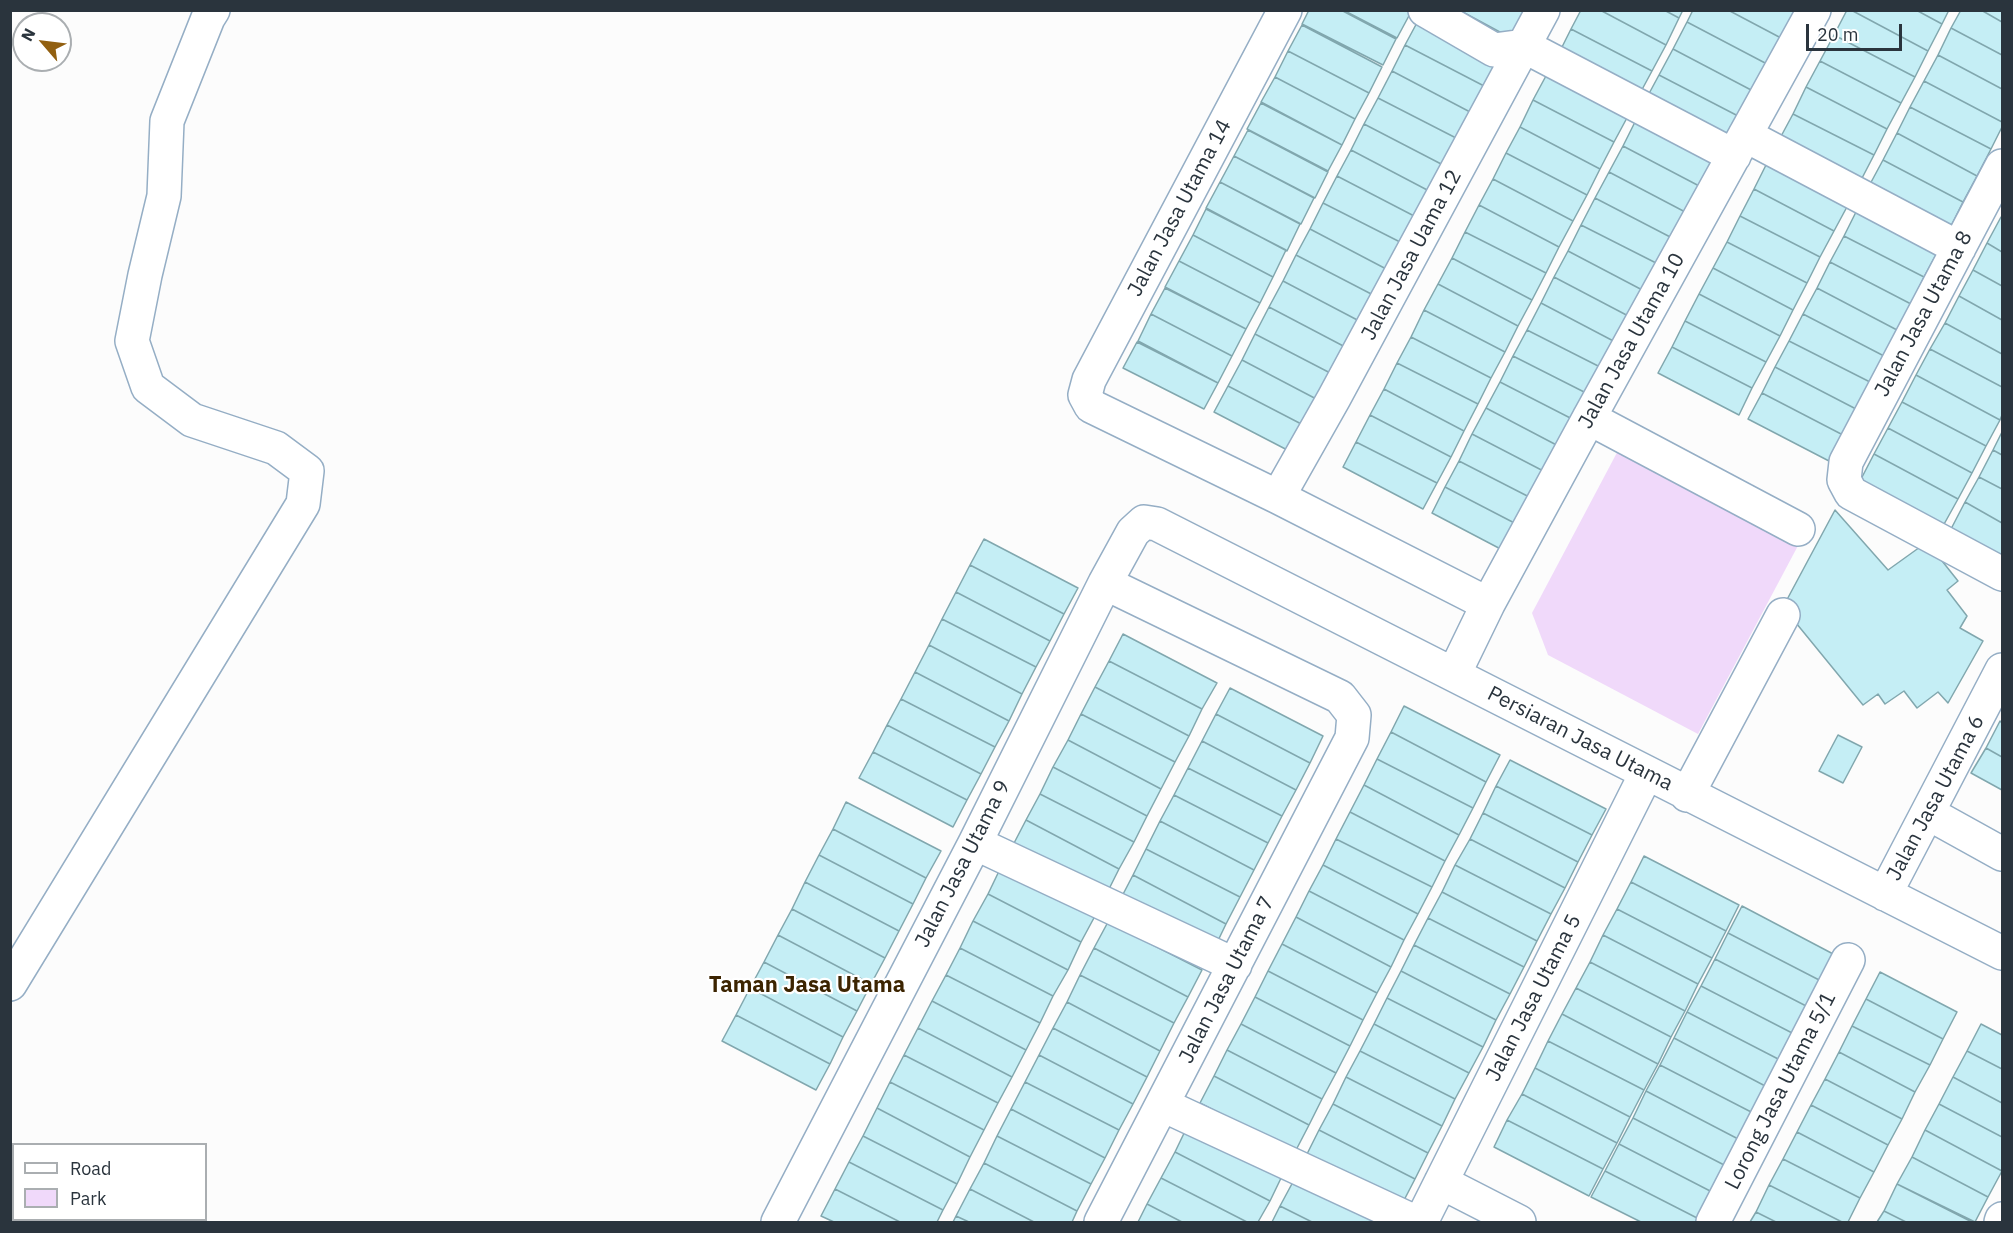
<!DOCTYPE html>
<html>
<head>
<meta charset="utf-8">
<style>
	body { margin:0 }
	#map { position:relative; width:2013px; height:1233px; overflow:hidden; background:#fcfcfc; font-family:"IBM Plex Sans",sans-serif }
	canvas { display:block }
	.frame { position:absolute; inset:0; border:12px solid #2a343d; pointer-events:none }
	.legend { position:absolute; left:12px; top:1143px; width:195px; height:78px; box-sizing:border-box; background:#fff; border:2px solid #aaaeb1; margin:0; padding:8px 10px; list-style:none; font-size:18px; color:#2a343d }
	.legend li { display:flex; align-items:center; gap:12px; height:30px }
	.legend b { width:30px; border:2px solid #aaaeb1 }
	.north { position:absolute; left:12px; top:12px; width:60px; height:60px; box-sizing:border-box; background:#fff; border:2px solid #aaaeb1; border-radius:50%; rotate:298deg; font-size:16px; font-weight:700; line-height:24px; text-align:center; color:#2a343d }
	.north::after { content:''; display:block; margin:auto; width:21px; height:27px; background:#926011; clip-path:polygon(50% 0,100% 100%,50% 72%,0 100%) }
	.scale { position:absolute; left:1806px; top:24px; width:96px; height:27px; box-sizing:border-box; border:3px solid #2a343d; border-top:0; padding-left:8px; font-size:18px; line-height:21px; white-space:nowrap; color:#2a343d; -webkit-text-stroke:4px #fff; paint-order:stroke }
</style>
</head>
<body>
<div id="map">
<canvas width="2013" height="1233"></canvas>
<div class="frame"></div>
<ul class="legend">
<li><b style="height:8px;background:#fff"></b>Road</li>
<li><b style="height:16px;background:#f0d9fa"></b>Park</li>
</ul>
<div class="north">N</div>
<div class="scale">20 m</div>
</div>
<script>
const ctx = document.querySelector('canvas').getContext('2d');
ctx.lineJoin = 'round';
function paint(path, color) { ctx.fillStyle = color; ctx.fill(path, 'evenodd'); }
function stroke(path, color, width, dash) { ctx.strokeStyle = color; ctx.lineWidth = width; ctx.lineCap = dash ? 'butt' : 'round'; ctx.setLineDash(dash || []); ctx.stroke(path); }
function drawText(font, color, halo, rows, align = 'center') {
  ctx.font = font + ' "IBM Plex Sans",sans-serif'; ctx.lineWidth = 4.5; ctx.setLineDash([]); ctx.textBaseline = 'middle'; ctx.strokeStyle = halo; ctx.fillStyle = color; for (const [text, x, y, turn = 0] of rows) {
    ctx.save(); ctx.translate(x, y); ctx.rotate((+turn || 0) * Math.PI / 180); ctx.textAlign = isNaN(turn) ? turn : align; if (halo) ctx.strokeText(text, 0, 0); ctx.fillText(text, 0, 0); ctx.restore();
  }
}
const green = new Path2D(`
	M1621,445l180,95 -103,194 -150,-79 -16,-42z`);
const building = new Path2D(`
	M1309,10h32l55,29 -13,26 -81,-41z
	M1343,10h65l3,2 -14,26z
	M1459,10h64l2,2 -14,26z
	M1581,10h19l66,35 -14,26 -81,-42z
	M1600,10h64l15,8 -13,27z
	M1664,10h19l-4,8z
	M1693,10h35l53,28 -14,26 -80,-42z
	M1728,10h64l2,2 -13,26z
	M1847,10h4l77,41 -13,26 -81,-42z
	M1851,10h65l26,14 -14,27z
	M1916,10h33l-7,14z
	M1961,10h20l21,12v33l-51,-27z
	M1981,10h21v12z
	M1419,19l81,42 -14,26 -81,-42z
	M1687,22l80,42 -14,27 -80,-42z
	M1302,25l80,42 -13,26 -81,-42z
	M1951,28l51,27v34l-64,-34z
	M1571,29l81,42 -14,26 -80,-42z
	M1834,35l81,42 -14,26 -81,-42z
	M1405,45l81,42 -14,26 -80,-42z
	M1673,49l80,42 -13,26 -81,-42z
	M1288,51l81,42 -14,26 -80,-42z
	M1938,55l64,34v33l-78,-41z
	M1820,61l81,42 -14,26 -81,-42z
	M1392,71l80,42 -14,26 -80,-41z
	M1547,74l81,42 -14,26 -81,-42z
	M1659,75l81,42 -14,26 -81,-42z
	M1275,77l80,42 -13,26 -81,-43z
	M1924,81l78,41v5l-11,22 -81,-42z
	M1806,87l81,42 -13,26 -81,-41z
	M1378,98l80,41 -13,27 -81,-42z
	M1533,100l81,42 -14,27 -80,-42z
	M1261,103l81,42 -14,26 -81,-42z
	M1910,107l81,42 -14,27 -80,-43z
	M1793,114l81,41 -14,27 -81,-42z
	M1636,120l80,41 -13,27 -80,-42z
	M1364,124l81,42 -14,26 -80,-42z
	M1520,127l80,42 -13,26 -81,-42z
	M1248,130l80,42 -13,26 -81,-42z
	M1897,133l80,43 -14,26 -80,-42z
	M1623,146l80,42 -14,26 -80,-42z
	M1351,150l80,42 -13,26 -81,-42z
	M1506,153l81,42 -14,26 -80,-42z
	M1234,156l80,42 -13,26 -81,-42z
	M1883,160l80,42 -13,26 -81,-42z
	M1767,163l81,42 -14,26 -80,-42z
	M1609,172l80,42 -13,26 -81,-42z
	M1337,176l81,42 -14,26 -81,-41z
	M1493,179l80,42 -14,26 -80,-42z
	M1220,182l80,42 -13,27 -81,-43z
	M1754,189l80,42 -14,26 -80,-41z
	M1595,198l81,42 -14,26 -81,-41z
	M1323,203l81,41 -14,27 -80,-42z
	M1479,205l80,42 -13,26 -81,-41z
	M1206,209l80,41 -13,27 -80,-42z
	M1857,210l81,41 -14,26 -80,-41z
	M1740,216l80,41 -13,26 -80,-41z
	M2001,217l1,1v34l-15,-9z
	M1581,225l81,41 -14,27 -80,-42z
	M1310,229l80,42 -13,26 -81,-42z
	M1465,232l81,41 -14,27 -80,-42z
	M1193,235l80,42 -13,26 -81,-42z
	M1844,236l80,41 -13,27 -81,-42z
	M1727,242l80,41 -14,27 -80,-42z
	M1987,243l15,9v34l-29,-16z
	M1568,251l80,42 -14,26 -80,-42z
	M1296,255l81,42 -14,26 -80,-42z
	M1452,258l80,42 -14,26 -80,-42z
	M1179,261l81,42 -14,26 -81,-42z
	M1830,262l81,42 -14,26 -80,-42z
	M1713,268l80,42 -13,26 -81,-42z
	M1973,270l29,16v34l-43,-24z
	M1554,277l80,42 -13,26 -80,-42z
	M1283,281l80,42 -14,26 -80,-42z
	M1438,284l80,42 -13,26 -81,-42z
	M1165,288l81,41 -14,27 -81,-42z
	M1817,288l80,42 -13,26 -81,-42z
	M1699,294l81,42 -14,26 -81,-41z
	M1959,296l43,24v34l-57,-31z
	M1541,303l80,42 -13,26 -81,-41z
	M1269,307l80,42 -13,27 -81,-42z
	M1424,310l81,42 -14,26 -80,-41z
	M1151,314l81,42 -14,27 -80,-42z
	M1803,314l81,42 -14,26 -81,-41z
	M1685,321l81,41 -14,26 -80,-41z
	M1945,323l57,31v33l-72,-38z
	M1527,330l81,41 -14,26 -81,-41z
	M1255,334l81,42 -14,26 -80,-42z
	M1411,337l80,41 -13,26 -81,-41z
	M1789,341l81,41 -14,27 -81,-42z
	M1137,342l81,41 -14,26 -81,-41z
	M1672,347l80,41 -13,27 -81,-42z
	M1930,349l72,38v28l-2,5 -84,-45z
	M1513,356l81,41 -14,26 -80,-41z
	M1242,360l80,42 -13,26 -81,-42z
	M1397,363l81,41 -14,27 -80,-42z
	M1775,367l81,42 -13,26 -81,-42z
	M1916,375l84,45 -14,26 -84,-44z
	M1500,382l80,41 -14,27 -80,-42z
	M1228,386l81,42 -14,26 -81,-42z
	M1384,389l80,42 -13,26 -81,-42z
	M1762,393l81,42 -14,26 -81,-42z
	M1902,402l84,44 -14,27 -84,-45z
	M1486,408l80,42 -13,26 -81,-42z
	M1370,415l81,42 -14,26 -81,-41z
	M1888,428l84,45 -14,26 -84,-45z
	M2002,432v23l-9,-5z
	M1472,434l81,42 -14,26 -80,-41z
	M1356,442l81,41 -14,26 -80,-42z
	M1993,450l9,5v34l-23,-12z
	M1874,454l84,45 -15,27 -83,-45z
	M1459,461l80,41 -13,27 -81,-42z
	M1979,477l23,12v34l-37,-21z
	M1445,487l81,42 -14,26 -80,-42z
	M1965,502l37,21v34l-51,-28z
	M1835,510l53,60 39,-28 31,39 -11,9 20,26 -7,12 23,13 -35,62 -10,-11 -21,16 -13,-17 -19,13 -7,-10 -15,11 -80,-98z
	M984,539l94,49 -14,26 -94,-49z
	M970,565l94,49 -14,27 -94,-49z
	M956,592l94,49 -14,26 -94,-48z
	M942,619l94,48 -14,27 -93,-49z
	M1123,634l94,49 -15,26 -93,-48z
	M929,645l93,49 -13,27 -94,-49z
	M1109,661l93,48 -13,27 -94,-49z
	M915,672l94,49 -14,26 -94,-48z
	M1095,687l94,49 -14,26 -94,-48z
	M1230,688l93,48 -13,27 -94,-49z
	M901,699l94,48 -14,27 -94,-49z
	M1404,706l96,49 -14,27 -95,-50z
	M1081,714l94,48 -14,27 -93,-49z
	M1216,714l94,49 -14,27 -94,-49z
	M2000,721l2,2v34l-16,-9z
	M887,725l94,49 -14,26 -94,-48z
	M1391,732l95,50 -13,26 -96,-49z
	M1838,735l24,12 -19,36 -24,-12z
	M1068,740l93,49 -14,27 -94,-49z
	M1202,741l94,49 -14,26 -94,-48z
	M1986,748l16,9v33l-31,-17z
	M873,752l94,48 -14,27 -94,-49z
	M1377,759l96,49 -14,27 -95,-50z
	M1510,760l96,49 -14,26 -96,-49z
	M1053,767l94,49 -13,26 -94,-48z
	M1188,768l94,48 -14,27 -94,-48z
	M1364,785l95,50 -14,26 -95,-49z
	M1496,786l96,49 -14,27 -95,-49z
	M1040,794l94,48 -15,27 -93,-49z
	M1174,795l94,48 -14,27 -94,-49z
	M846,802l95,49 -15,27 -93,-49z
	M1350,812l95,49 -13,26 -96,-48z
	M1483,813l95,49 -13,26 -95,-49z
	M1026,820l93,49 -13,26 -94,-48z
	M1160,821l94,49 -14,27 -94,-48z
	M833,829l93,49 -13,26 -94,-49z
	M1336,839l96,48 -14,27 -95,-49z
	M1470,839l95,49 -14,26 -96,-49z
	M1146,849l94,48 -14,27 -93,-49z
	M819,855l94,49 -14,27 -94,-49z
	M1644,856l95,49 -13,26 -95,-49z
	M1323,865l95,49 -14,26 -95,-49z
	M1455,865l96,49 -14,27 -95,-49z
	M1001,867l94,49 -14,26 -93,-48z
	M1133,875l93,49 -13,27 -94,-49z
	M805,882l94,49 -14,27 -93,-49z
	M1631,882l95,49 -14,27 -95,-49z
	M1309,891l95,49 -13,27 -95,-50z
	M1442,892l95,49 -13,26 -96,-49z
	M988,894l93,48 -13,28 -95,-49z
	M1742,906l95,50 -14,26 -95,-49z
	M792,909l93,49 -14,26 -93,-49z
	M1617,909l95,49 -14,26 -95,-49z
	M1296,917l95,50 -14,26 -95,-49z
	M1428,918l96,49 -14,27 -96,-49z
	M973,921l95,49 -15,26 -93,-48z
	M1108,922l94,48 -14,27 -94,-49z
	M1728,933l95,49 -13,26 -95,-49z
	M778,935l93,49 -14,27 -93,-49z
	M1603,935l95,49 -13,27 -95,-49z
	M1282,944l95,49 -14,27 -95,-49z
	M1414,945l96,49 -14,26 -95,-49z
	M960,948l93,48 -13,27 -94,-48z
	M1094,948l94,49 -14,26 -94,-48z
	M1715,959l95,49 -14,27 -95,-49z
	M764,962l93,49 -14,26 -93,-49z
	M1590,962l95,49 -14,26 -95,-49z
	M1268,971l95,49 -13,26 -95,-49z
	M1401,971l95,49 -13,27 -96,-49z
	M1880,972l77,40 -14,27 -77,-40z
	M946,975l94,48 -14,27 -94,-49z
	M1080,975l94,48 -14,28 -93,-49z
	M1701,986l95,49 -14,26 -95,-49z
	M750,988l93,49 -13,27 -94,-49z
	M1576,988l95,49 -13,27 -96,-50z
	M1255,997l95,49 -14,27 -95,-49z
	M1387,998l96,49 -14,26 -95,-49z
	M1866,999l77,40 -13,26 -78,-39z
	M932,1001l94,49 -14,27 -94,-49z
	M1067,1002l93,49 -13,26 -94,-49z
	M1687,1012l95,49 -13,27 -95,-50z
	M1562,1014l96,50 -14,26 -96,-49z
	M736,1015l94,49 -14,26 -94,-49z
	M1241,1024l95,49 -14,26 -95,-49z
	M1374,1024l95,49 -14,26 -95,-48z
	M1981,1024l21,11v34l-35,-18z
	M1852,1026l78,39 -15,27 -76,-40z
	M918,1028l94,49 -14,26 -94,-48z
	M1053,1028l94,49 -14,27 -94,-49z
	M1674,1038l95,50 -14,26 -95,-49z
	M1548,1041l96,49 -14,27 -95,-49z
	M1227,1050l95,49 -13,26 -95,-49z
	M1360,1051l95,48 -13,27 -96,-49z
	M1967,1051l35,18v34l-49,-26z
	M1839,1052l76,40 -13,27 -77,-40z
	M904,1055l94,48 -14,27 -94,-48z
	M1039,1055l94,49 -14,26 -94,-48z
	M1660,1065l95,49 -13,27 -96,-50z
	M1535,1068l95,49 -13,26 -95,-49z
	M1214,1076l95,49 -14,27 -95,-49z
	M1346,1077l96,49 -14,27 -95,-49z
	M1953,1077l49,26v34l-63,-33z
	M1825,1079l77,40 -14,26 -77,-40z
	M890,1082l94,48 -14,27 -93,-49z
	M1025,1082l94,48 -14,28 -94,-49z
	M1646,1091l96,50 -14,26 -95,-49z
	M1522,1094l95,49 -14,26 -96,-49z
	M1333,1104l95,49 -13,26 -96,-49z
	M1939,1104l63,33v34l-77,-41z
	M1811,1105l77,40 -14,27 -77,-40z
	M877,1108l93,49 -13,27 -94,-48z
	M1011,1109l94,49 -14,26 -94,-48z
	M1633,1118l95,49 -14,26 -95,-49z
	M1507,1120l96,49 -14,27 -95,-49z
	M1188,1125l95,49 -13,27 -95,-49z
	M1319,1130l96,49 -14,27 -95,-50z
	M1925,1130l77,41 -14,26 -76,-40z
	M1797,1132l77,40 -14,26 -77,-39z
	M863,1136l94,48 -14,26 -94,-48z
	M997,1136l94,48 -14,27 -93,-48z
	M1619,1144l95,49 -13,27 -96,-49z
	M1175,1152l95,49 -12,21h-11l-86,-44z
	M1912,1157l76,40 -13,25 -78,-38z
	M1783,1159l77,39 -12,24h-6l-73,-37z
	M849,1162l94,48 -6,12h-37l-65,-33z
	M984,1163l93,48 -5,11h-38l-64,-33z
	M1605,1171l96,49 -2,2h-58l-50,-25z
	M1161,1178l86,44h-65l-35,-18z
	M1294,1180l83,42h-65l-32,-16z
	M1897,1184l75,38h-66l-22,-11z
	M1769,1185l73,37h-66l-20,-10z
	M835,1189l65,33h-66l-13,-6z
	M970,1189l64,33h-65l-13,-6z
	M1147,1204l35,18h-44z
	M1280,1206l32,16h-40z
	M1884,1211l22,11h-29z
	M1756,1212l20,10h-26z
	M956,1216l13,6h-16z`);
const minor = new Path2D(`
	M1285,10l-196,370 -4,15 6,11 187,91 210,107
	M1425,10l69,40 30,-4 210,110
	M1745,135l214,113
	M2002,166l-156,296 -2,18 7,13 151,81
	M1589,418l209,111
	M1278,497l56,-99 209,-388
	M1454,674l34,-70 101,-186 225,-408
	M1687,795l96,-180
	M1928,813l74,41
	M975,843l260,122
	M1885,894l117,-224
	M10,984l293,-480 4,-33 -31,-23 -84,-28 -44,-33 -16,-46 13,-66 19,-79 3,-75 41,-103 5,-8
	M1163,1105l252,117
	M1441,1182l78,40
	M778,1222l197,-379 130,-260 28,-51 11,-10 13,2 845,429
	M1101,1222l251,-484 2,-23 -14,-18 -235,-114
	M1421,1222l225,-448
	M1713,1222l135,-262
	M2001,1222l1,-3`);
const streetNames = [
	["Jalan Jasa Utama 14",1180,208,-62],
	["Jalan Jasa Uama 12",1412,255,-62],
	["Jalan Jasa Utama 8",1924,314,-62],
	["Jalan Jasa Utama 10",1632,341,-61],
	["Persiaran Jasa Utama",1580,739,27],
	["Jalan Jasa Utama 6",1936,798,-62],
	["Jalan Jasa Utama 9",963,864,-63],
	["Jalan Jasa Utama 7",1227,980,-63],
	["Jalan Jasa Utama 5",1534,998,-63],
	["Lorong Jasa Utama 5/1",1781,1091,-63]
];
const neighbourhoodNames = [
	["Taman Jasa Utama",807,986]
];
paint(green, '#f0d9fa');
paint(building, '#c5eef5');
stroke(building, '#81a7ae', 1.5);
stroke(minor, '#95aec5', 36);
stroke(minor, '#fff', 33);
drawText('21px', '#2a343d', '#fff', streetNames);
drawText('bold 22px', '#3c2401', '#fff', neighbourhoodNames);
</script>
</body>
</html>
